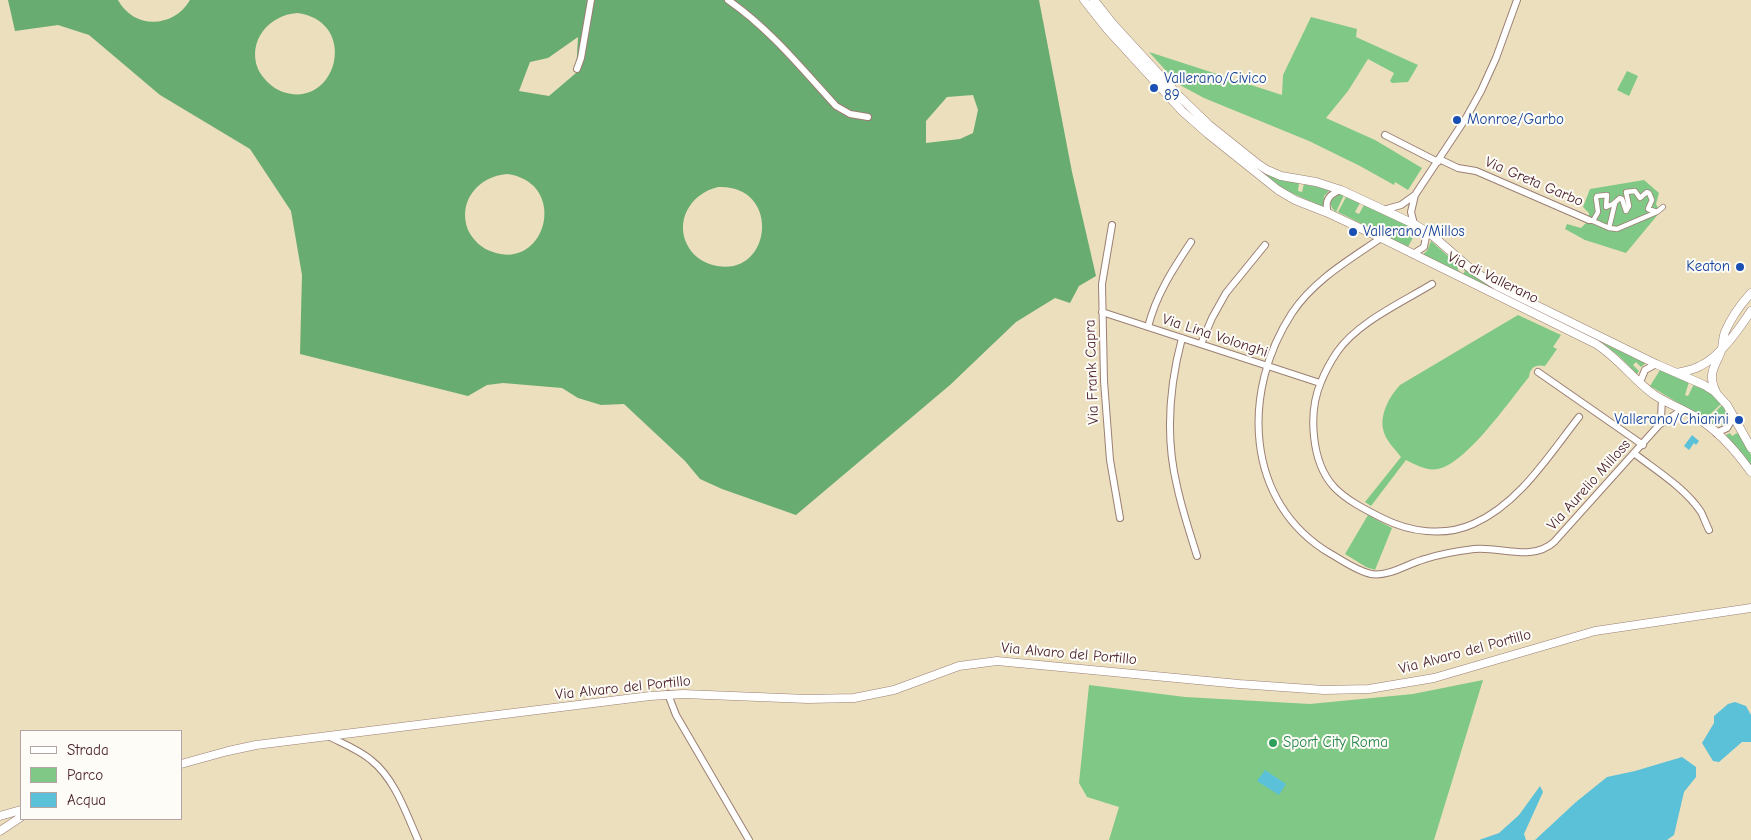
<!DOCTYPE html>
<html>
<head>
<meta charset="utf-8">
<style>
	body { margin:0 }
	#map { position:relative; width:1751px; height:840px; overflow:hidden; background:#ecdfbd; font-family:"Comic Neue",sans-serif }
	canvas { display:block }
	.legend { position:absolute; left:20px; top:730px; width:162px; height:90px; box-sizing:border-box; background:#fdfcf7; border:1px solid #b5a4a5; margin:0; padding:6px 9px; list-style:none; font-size:15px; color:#4a1f2b }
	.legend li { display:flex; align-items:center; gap:10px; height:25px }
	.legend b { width:25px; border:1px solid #b5a4a5 }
</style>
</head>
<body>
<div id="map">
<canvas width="1751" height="840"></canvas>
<ul class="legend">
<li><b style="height:6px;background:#fff"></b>Strada</li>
<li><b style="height:14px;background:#80c885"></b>Parco</li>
<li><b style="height:14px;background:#5bc1d8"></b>Acqua</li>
</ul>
</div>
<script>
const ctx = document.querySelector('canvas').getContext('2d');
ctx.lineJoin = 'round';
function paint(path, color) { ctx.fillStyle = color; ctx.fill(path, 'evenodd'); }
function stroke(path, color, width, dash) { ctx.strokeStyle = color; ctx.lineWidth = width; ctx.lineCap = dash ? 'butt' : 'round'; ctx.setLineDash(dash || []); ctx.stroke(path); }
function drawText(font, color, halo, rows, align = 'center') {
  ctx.font = font + ' "Comic Neue",sans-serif'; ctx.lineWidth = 4; ctx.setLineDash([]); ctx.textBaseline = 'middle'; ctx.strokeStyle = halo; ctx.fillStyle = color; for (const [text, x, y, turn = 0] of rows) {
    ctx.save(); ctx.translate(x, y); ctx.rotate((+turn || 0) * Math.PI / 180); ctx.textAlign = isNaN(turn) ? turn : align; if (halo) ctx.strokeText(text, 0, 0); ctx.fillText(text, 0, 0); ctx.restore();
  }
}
const green = new Path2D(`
	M1311,17l46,12 -1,8 62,28 -10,17 -16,1 -2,-2 4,-8 -26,-14 -20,32 -22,27 49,22 47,28 -14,22 -13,-8 -1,3 -34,-19 -51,-25 -105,-43 -26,-14 -29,-32 133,43 1,-20z
	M1627,71l11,5 -9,20 -12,-6z
	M1257,168l18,10 24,5 -1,8 4,1 2,-8 26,6 -6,6 -1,11 -38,-17 -29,-21z
	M1644,180l15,13 -3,11 4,8 -34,41 -41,-13 -20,-11 2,-5 14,4 8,-8v-7l-6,-6 7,-18z
	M1338,195h6l-8,17 -4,-4 -2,-7z
	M1346,197l14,6 -5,9 4,2 5,-9 53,25 -9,17 -70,-35z
	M1431,241l26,23 1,6 5,4 2,-3 -4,-4 39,26 -78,-38 5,-4z
	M1518,315l43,20 -8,12 4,2 -12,17c-9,-2 -15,1 -16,11 -19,23 -63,87 -91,92 -12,2 -22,-4 -32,-9l-35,46 -6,-4 36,-45c-6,-8 -16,-17 -18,-28 -3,-16 7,-33 17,-44z
	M1599,341l47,22 -5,4 -5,-5 -3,3 6,6 -2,3 -18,-18z
	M1660,370l29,12 -4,13 3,1 6,-12 16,9 11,11 -16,15 -55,-33z
	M1722,405c5,7 7,13 0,20h-10l-5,-5z
	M1739,432l12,23v10l-27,-29 6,-3 2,3z
	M1368,515l24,13 -17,42 -9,-3 -21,-13z
	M1483,680l-49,160h-325l10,-33 -32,-10 -8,-14 10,-98 96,12 125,7 103,-10z`);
const forest = new Path2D(`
	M8,0h110c16,30 56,28 72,0h849l33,172 24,104 -17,10 -9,17 -15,-5 -39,24 -66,63 -154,130 -74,-26 -22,-10 -15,-18 -61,-57 -23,1 -23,-7 -16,-10 -59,-5 -16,2 -19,11 -168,-42 2,-79 -11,-64 -41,-62 -90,-54 -71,-60 -31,-10 -43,6zM297,13c63,8 40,97 -14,79 -11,-4 -20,-13 -25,-23 -11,-28 11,-54 39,-56zM578,37l-2,36 -27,23 -30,-5 11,-29 18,-4zM973,95l5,15 -5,23 -13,6 -34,4v-22l21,-24zM507,174c62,8 40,97 -14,78 -11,-3 -20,-12 -25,-22 -11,-29 11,-54 39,-56zM718,187c63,-3 55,89 -1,79 -11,-2 -22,-8 -28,-18 -16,-26 2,-55 29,-61z`);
const water = new Path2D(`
	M1692,435l7,6 -3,4 -2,-2 -5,7 -5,-4z
	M1735,702l11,4 5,9v27h-9l-23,20 -6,-1 -11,-18 12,-20v-7l14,-12z
	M1682,757l14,10v10l-12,15 -10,43 -7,5h-132l41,-38 31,-25 28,-6z
	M1265,770l21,14 -7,11 -22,-14z
	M1540,786l3,6 -19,42 2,6h-47l20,-7 20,-18z`);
const pedestrian = new Path2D(`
	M1589,220l4,1 5,-9 -2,-14 1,-2 10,-1 -1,12 7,-3 7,-6 2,1 4,12 3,-5 -3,-14 9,-1 5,7 7,-6 2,1 3,7 -4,9 9,3 6,-5
	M1593,221l16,7 8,1 40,-17
	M1609,228l6,-25`);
const minor = new Path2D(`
	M728,0c42,29 74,69 108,106l14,8 18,3
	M577,69l4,-11 10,-58
	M1385,135l53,27
	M1439,159l19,9 18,3 113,49
	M1383,210l18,-5 14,-10
	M1328,213c-4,-12 1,-19 13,-23
	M1414,224l-3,-12 4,-17 51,-77 15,-27 15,-33 21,-58
	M1112,225l-10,59 2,97 6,79 10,58
	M1381,238c-32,22 -67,42 -89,75 -51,78 -48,190 39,241 12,7 26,17 40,20 18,3 38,-11 54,-15 15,-5 33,-8 49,-10 26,-3 58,13 80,-7l105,-117 23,-15
	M1413,254l11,-7 3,-15
	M1432,284c-31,19 -74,38 -95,68 -6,9 -12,20 -16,30 -13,30 -10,80 13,105 12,13 32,23 48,31 27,14 62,19 91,6 46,-20 76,-69 106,-107
	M1102,312l218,71
	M1148,327c8,-32 25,-58 43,-85
	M1182,338c-13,49 -17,98 -5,148 5,24 13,47 20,70
	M1201,344l11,-26 14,-25 39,-48
	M1538,372l105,73
	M1640,382l5,-12 11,-6
	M1659,425l2,-7 1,-19
	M1716,433l11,-5 7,-12
	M1635,454c22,17 50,34 66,58 3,6 5,12 8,18
	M668,694l8,21 73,125
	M330,737c14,7 29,13 41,23 24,19 35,53 47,80`);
const tertiary = new Path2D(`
	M1084,0l23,29 75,82 26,23 70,56 17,10 33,13 53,25 215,106c22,14 37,35 57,50 13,9 28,14 41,22 23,13 42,35 57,56
	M1094,0l19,24 67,73 28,27 50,40 9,6 14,6 35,6 25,8 73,34 19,12 39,34 25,16 159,78 48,21 11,7 12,13 24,43
	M1677,373c8,-2 16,-3 23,-7 20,-9 39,-37 51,-55
	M1716,392c-10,-20 1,-27 6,-44 1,-5 1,-11 3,-16 6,-14 15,-27 26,-39
	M181,764l47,-13 28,-6 394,-49 33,-2 125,5 46,-1 40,-8 65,-24 38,-5 242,23 85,6 45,-1 65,-11 161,-47 156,-23
	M0,816l21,-6
	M0,831l21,-14`);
const markers = [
	[1154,88,5,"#1a4fb4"],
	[1457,120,5,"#1a4fb4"],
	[1353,232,5,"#1a4fb4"],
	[1740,267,5,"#1a4fb4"],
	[1739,420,5,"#1a4fb4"],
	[1273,743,5,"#2e9e5b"]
];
const transitNames = [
	["Vallerano/Civico",1164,79],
	["89",1164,96],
	["Monroe/Garbo",1467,120],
	["Vallerano/Millos",1363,232],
	["Keaton",1730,267,"right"],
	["Vallerano/Chiarini",1729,420,"right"]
];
const streetNames = [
	["Via Greta Garbo",1534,182,23],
	["Via di Vallerano",1493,278,26],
	["Via Lina Volonghi",1215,336,18],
	["Via Frank Capra",1092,372,-92],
	["Via Aurelio Milloss",1589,485,-48],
	["Via Alvaro del Portillo",1465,652,-15],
	["Via Alvaro del Portillo",1069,654,5],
	["Via Alvaro del Portillo",623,688,-6]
];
const leisureNames = [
	["Sport City Roma",1283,743]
];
paint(green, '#80c885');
paint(forest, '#68ac72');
paint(water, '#5bc1d8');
stroke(pedestrian, '#9b7f74', 6);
stroke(minor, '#9b7f74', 8);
stroke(tertiary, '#9b7f74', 9);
stroke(pedestrian, '#fff', 4.5);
stroke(minor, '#fff', 6);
stroke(tertiary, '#fff', 8);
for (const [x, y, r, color] of markers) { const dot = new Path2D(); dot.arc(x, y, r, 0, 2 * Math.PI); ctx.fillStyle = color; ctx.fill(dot); stroke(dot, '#fdfcf7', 2); }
drawText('15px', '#164399', '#fdfcf7', transitNames, 'left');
drawText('15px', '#4a1f2b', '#fdfcf7', streetNames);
drawText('15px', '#27864d', '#fdfcf7', leisureNames, 'left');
</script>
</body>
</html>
